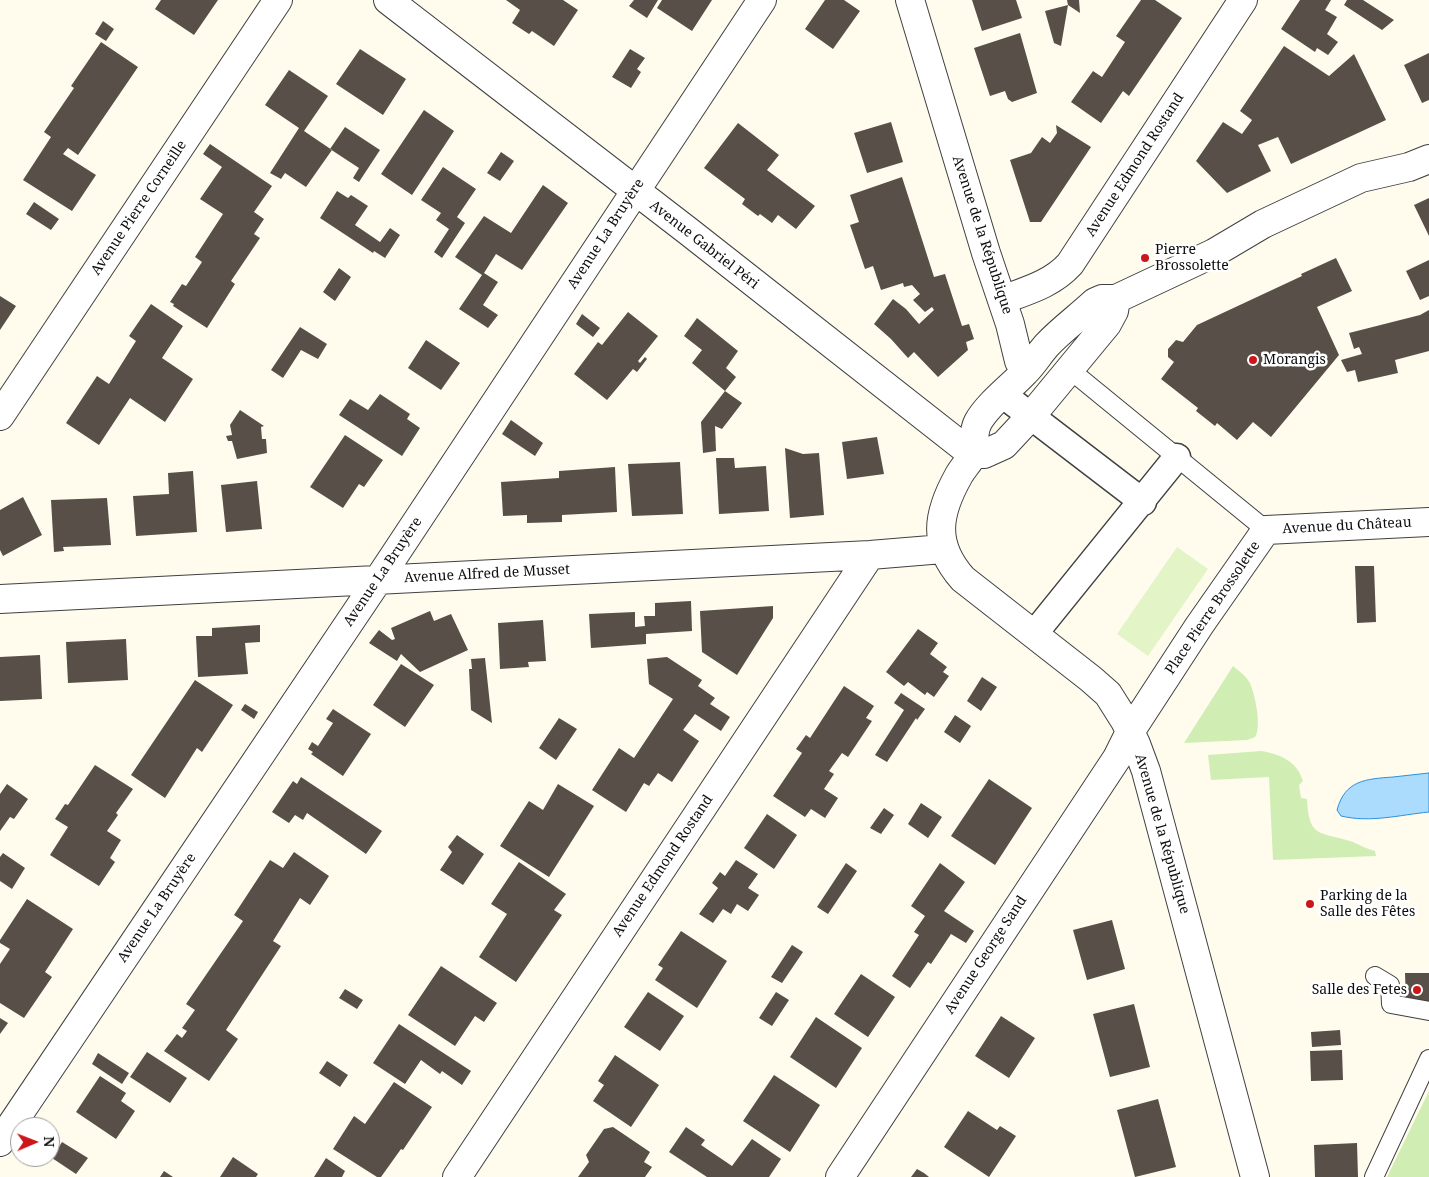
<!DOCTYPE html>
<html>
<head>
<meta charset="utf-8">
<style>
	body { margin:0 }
	#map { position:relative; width:1429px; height:1177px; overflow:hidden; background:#fffcee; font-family:"Noto Serif",serif }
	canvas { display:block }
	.north { position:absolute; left:10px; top:1117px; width:50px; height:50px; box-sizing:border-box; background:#fff; border:1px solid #9e9e9e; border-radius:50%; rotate:89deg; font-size:14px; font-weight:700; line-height:20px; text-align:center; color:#0d0d0d }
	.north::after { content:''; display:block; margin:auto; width:18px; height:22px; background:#cd1619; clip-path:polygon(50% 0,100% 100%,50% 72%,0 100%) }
</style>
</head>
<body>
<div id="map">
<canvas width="1429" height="1177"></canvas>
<div class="north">N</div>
</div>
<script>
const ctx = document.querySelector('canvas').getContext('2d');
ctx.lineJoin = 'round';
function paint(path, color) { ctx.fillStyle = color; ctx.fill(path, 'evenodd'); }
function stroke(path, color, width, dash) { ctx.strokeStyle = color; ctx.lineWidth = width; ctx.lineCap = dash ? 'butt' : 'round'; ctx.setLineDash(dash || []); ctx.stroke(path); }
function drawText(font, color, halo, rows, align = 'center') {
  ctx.font = font + ' "Noto Serif",serif'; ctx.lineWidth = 5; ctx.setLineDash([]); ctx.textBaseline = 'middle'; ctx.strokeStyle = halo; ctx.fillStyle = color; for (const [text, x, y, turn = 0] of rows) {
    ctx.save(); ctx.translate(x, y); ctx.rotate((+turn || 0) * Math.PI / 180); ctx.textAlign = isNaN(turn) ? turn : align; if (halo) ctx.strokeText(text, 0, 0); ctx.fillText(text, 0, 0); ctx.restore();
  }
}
const green = new Path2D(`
	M1233,666c6,5 13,10 17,17 5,12 12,43 5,54l-8,3 -63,3z
	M1261,751c19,3 36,10 42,30l-4,4 2,13 6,1c2,41 14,32 46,43 7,3 14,7 22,9l1,5 -103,4 -4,-83 -58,3 -3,-25z
	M1429,1091v86h-42z`);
const pitch = new Path2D(`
	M1177,547l31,22 -60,87 -31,-22z`);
const water = new Path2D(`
	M1429,773v39c-30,3 -58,11 -88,4l-4,-6c8,-30 29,-31 56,-33 12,-1 24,-3 36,-4z`);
const building = new Path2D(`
	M161,0h57l-24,35 -39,-26z
	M506,0h57l15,10 -24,36 -22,-15 -3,3 -17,-11 8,-13z
	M634,0h24l-11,18 -18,-12z
	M662,0h50l-20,31 -35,-23z
	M825,0h19l16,11 -27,38 -28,-20z
	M972,0h44l6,18 -40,13z
	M1067,0h12l1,13 -12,-8z
	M1141,0h14l27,18 -53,78 -6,-5 -22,32 -30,-21 22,-31 9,6 23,-35 -9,-6z
	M1300,0h31l-6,10 12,7 -10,17 11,8 -10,13 -11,-7 -2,4 -34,-23z
	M1347,0h16l31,20 -12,10 -38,-25z
	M1068,5l-7,41 -7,-3 -9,-32z
	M103,21l11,8 -8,12 -11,-7z
	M1020,33l17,60 -25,9 -4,-3 -3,-8 -15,5 -16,-48z
	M101,42l37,25 -60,88 -10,-7 -5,6 33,21 -24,36 -49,-31 28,-43 -7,-5 30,-44 -3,-2z
	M1284,46l45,30 25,-22 32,66 -95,44 -13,-27 -20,8 13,26 -44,22 -31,-32 27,-39 19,12 10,-14 -12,-9z
	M360,49l46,30 -23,36 -47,-31z
	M630,49l15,9 -8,11 4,3 -10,16 -19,-11z
	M1429,53v47l-7,3 -18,-38z
	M289,70l39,26 -24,35 28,19 -26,37 -21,-14 -4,6 -11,-6 29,-45 -34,-23z
	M424,110l30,21 -42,64 -31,-21z
	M891,122l12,40 -36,11 -13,-40z
	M738,123l41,32 -12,15 48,36 -19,23 -18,-14 -6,8 -12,-9 -2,2 -16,-12 3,-5 -41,-31z
	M1056,125l35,22 -50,75h-11l-20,-62 21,-7 11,-16 8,6 7,-10z
	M345,127l35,23 -21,32 -6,-4 6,-10 -29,-19z
	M210,144l62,42 -18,26 10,7 -10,15 6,4 -29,43 4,3 -28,44 -34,-22 1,-2 -4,-2 12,-18 4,2 16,-24 -7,-5 28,-43 -23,-15 22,-32 -19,-13z
	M501,152l13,9 -14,20 -13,-8z
	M443,167l33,22 -19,28 8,6 -23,35 -8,-6 15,-23 -13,-9 5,-7 -20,-13z
	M902,177l32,100 11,-3 17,52 7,-2 5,15 -8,3 2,8 -30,27 -24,-25 -6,6 -17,-19 -17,-15 19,-25 13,10 13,15 15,-14 -2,-3 -7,5 -12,-12 7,-6 -8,-9 -8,2 -1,-4 -22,7 -8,-24 -8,3 -15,-44 9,-3 -9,-27z
	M543,185l25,18 -46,67 -26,-16 -12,19 14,9 -15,23 15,10 -10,13 -29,-19 23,-34 -27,-18 29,-41 27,17z
	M337,191l11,7 3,-3 17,11 -13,19 25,17 10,-14 10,7 -15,23 -11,-7 -1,2 -53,-35z
	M1429,198v38l-15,-31z
	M34,202l25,17 -8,11 -25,-16z
	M1336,258l16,33 -35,16 22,48 -68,82 -18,-15 -16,18 -20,-17 -2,3 -19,-15 2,-3 -37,-29 13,-17 -6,-5v-8l8,-9 7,2 14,-17 105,-49 -1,-2z
	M1429,260v36l-9,4 -14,-29z
	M339,268l12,9 -16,24 -12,-9z
	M0,296l16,10 -16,24z
	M151,304l32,22 -21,32 31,21 -28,43 -35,-24 -31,47 -33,-22 31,-47 12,8 27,-43 -7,-5z
	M1429,310v41l-34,9 3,13 -40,9 -3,-12 -8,2 -6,-12 21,-6 -3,-7 -5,2 -5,-16 71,-18z
	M628,312l30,24 -20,25 2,2 5,-6 2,2 -10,13 -4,-3 -26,31 -33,-26 24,-32 4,3z
	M582,314l18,14 -7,9 -17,-13z
	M697,318l41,33 -12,17 10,9 -11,14 -33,-28 10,-13 -18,-14z
	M300,327l27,17 -9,15 -17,-9 -18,28 -12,-8z
	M426,340l34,23 -19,27 -33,-22z
	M725,391l17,12 -20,26 -7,-3 1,25 -13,2 -2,-31z
	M380,394l30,20 -3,5 13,9 -18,28 -63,-41 11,-16 18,11z
	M240,410l24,16 -3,1 1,12h4l1,14 -30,6 -5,-18h-4l-2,-5 6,-1 -2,-10z
	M511,420l32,23 -8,13 -33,-22z
	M345,435l38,25 -19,27 -5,-3 -16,24 -33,-21z
	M877,437l7,37 -37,5 -5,-37z
	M785,448l18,6 16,-1 5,62 -34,3z
	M716,458h18l1,10 31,-2 3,45 -50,3z
	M680,462l3,52 -51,2 -4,-52z
	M615,467l2,45 -55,3v7l-35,1v-8l-24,1 -2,-34 58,-4v-7z
	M193,471l4,61 -61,4 -3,-40 36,-2 -1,-21z
	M257,481l5,48 -36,3 -5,-47z
	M23,497l19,38 -39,21 -3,-6v-40z
	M107,498l4,47 -48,2 1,4 -10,1 -3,-52z
	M1355,566h19l2,56 -19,1z
	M691,601l1,30 -46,3v10l-55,4 -2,-34 46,-2v15l10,-1 -1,-10h11v-13z
	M773,606v12l-36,57 -35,-23 -2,-41z
	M430,611l4,10 17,-7 17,36 -48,22 -19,-18 -4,7 -28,-18 10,-13 13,10 3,-1 -4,-11z
	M543,620l3,41 -18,1 1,5 -29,2 -2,-46z
	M260,625v17l-15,1 3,31 -50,3 -2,-41h16v-8z
	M918,629l20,14 -8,11 17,13 -4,5 6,4 -15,21 -7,-5 -2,3 -17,-13 -4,4 -18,-14z
	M126,639l2,41 -60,3 -2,-41z
	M40,655l2,44 -42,2v-44z
	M667,657l35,23 -4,6 17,12 -5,6 20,13 -9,14 -26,-17 -12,16 16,11 -27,41 -14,-9 -9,13 -5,-3 -18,29 -34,-22 27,-42 15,10 39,-59 -24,-15 -2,-25z
	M485,658l7,65 -21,-13 -2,-41h3l-1,-10z
	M401,664l33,21 -29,42 -32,-22z
	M982,677l15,10 -16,24 -14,-10z
	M195,680l38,25 -31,47 -5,-4 -32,50 -34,-23z
	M844,686l30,20 -8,12 6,3 -24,36 -6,-4 -13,18 5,3 -10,15 14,9 -13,20 -14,-9 -6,8 -32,-21 29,-43 -6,-4 10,-14 4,3z
	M901,693l24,16 -8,11 -1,-2 -29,44 -12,-7 29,-45 -10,-7z
	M245,704l13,8 -4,7 -13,-9z
	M333,709l38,25 -28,42 -32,-22 2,-2 -5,-3 4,-7 6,4 15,-23 -7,-4z
	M955,715l16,11 -11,17 -16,-11z
	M559,718l18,11 -21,31 -17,-12z
	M95,765l38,24 -17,24 2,2 -11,16 14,9 -11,18 5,4 -16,24 -49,-31 18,-28 -13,-8 10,-15 3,1z
	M301,777l81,54 -16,23 -59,-41 -4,7 -8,-5 -6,8 -17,-11 21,-31 4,3z
	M989,779l43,29 -37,57 -44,-29z
	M7,784l21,15 -14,20 -4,-2 -10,14v-37z
	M558,784l36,22 -45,71 -49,-31 29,-45 14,9z
	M921,803l21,14 -14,21 -20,-14z
	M884,808l10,7 -13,19 -11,-6z
	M767,814l30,21 -23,34 -30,-21z
	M457,835l27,19 -21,31 -23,-15 12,-18 -4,-5z
	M294,852l35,24 -19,29 -10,-7 -27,43 8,5 -55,84 12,9 -29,42 -45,-30 13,-17 5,4 5,-7 -5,-3 13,-18 -9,-6 57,-83 -9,-6 36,-55 13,8z
	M3,853l22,15 -13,21 -12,-8v-24z
	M736,860l22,14 -10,14 11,7 -11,16 -11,-7 -6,10 -8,-5 -10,14 -14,-9 19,-26 -6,-5 8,-11 5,4z
	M519,862l47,32 -12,16 8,5 -46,67 -37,-25 28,-43 -16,-10z
	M846,863l11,8 -29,43 -11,-7z
	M940,863l25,19 -21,29 30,20 -8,12 -15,-9 -20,30 -3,-2 -18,26 -18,-12 27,-41 -5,-3 11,-16 -14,-10z
	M27,899l46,30 -28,43 7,5 -28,41 -24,-15v-39l10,-15 -10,-6v-3z
	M1112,920l13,49 -38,11 -14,-50z
	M681,931l46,30 -30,47 -42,-28 8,-12 -5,-3z
	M792,945l11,7 -21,31 -11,-6z
	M441,966l56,37 -13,19 -9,-6 -20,30 -47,-31z
	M1405,973h24v28l-23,1z
	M861,974l34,23 -27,40 -34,-23z
	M345,989l18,11 -6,9 -18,-11z
	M648,992l36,24 -24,35 -36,-24z
	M776,992l13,8 -17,26 -13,-8z
	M1134,1004l16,63 -40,10 -17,-63z
	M1001,1016l34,22 -26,40 -34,-22z
	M816,1017l46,31 -26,40 -46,-31z
	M0,1018l8,5 -8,11z
	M399,1024l72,47 -9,14 -20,-14 -2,3 -19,-14 -16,24 -32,-21z
	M1340,1030l1,15 -29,2 -1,-15z
	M1342,1050l1,30 -32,1 -1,-30z
	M147,1052l40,26 -17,25 -40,-26z
	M98,1053l31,20 -7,11 -30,-20z
	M615,1055l44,30 -28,42 -38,-26 11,-16 -6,-4z
	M327,1061l21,14 -8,12 -21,-14z
	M774,1075l46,30 -30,47 -47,-31z
	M100,1076l26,17 -5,8 14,10 -19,28 -40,-27z
	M394,1082l38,25 -29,43 -2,-1 -20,28h-4l-44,-28 21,-33 11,8z
	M1158,1099l18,68 -41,10 -18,-67z
	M968,1111l29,19 3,-4 16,10 -27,41 -45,-30z
	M613,1127l37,25 -6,10 8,5 -7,10h-67l11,-15 -3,-7 18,-26z
	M686,1127l19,13 -4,5 31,21 20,-27 29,20 -12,18h-62l-38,-25z
	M62,1142l26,16 -12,16 -24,-16z
	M1357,1143l1,34h-43l-1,-32z
	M233,1157l25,17 -2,3h-36z
	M326,1158l19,13 -3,6h-28z
	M917,1169l7,4 5,4h-18z
	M164,1171l9,6h-13z`);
const service = new Path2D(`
	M1069,369l197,161
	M1375,976l15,9 1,19 38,7
	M1374,1177l55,-118`);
const pedestrian = new Path2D(`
	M1002,394l141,108
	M1034,634l143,-177`);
const minor = new Path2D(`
	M388,0l300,231 284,223
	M910,0l76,253 24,71 9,37 6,11
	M1002,300c24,-9 50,-16 68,-36l173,-264
	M0,416l278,-416
	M972,454h12l20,-9 27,-29 76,-92 7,-13 2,-12
	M0,599l870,-44 73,-6
	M0,1142l378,-562 384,-580
	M457,1177l413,-622
	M840,1177l277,-419 13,-26 69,-106 67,-96 163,-8
	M1255,1177l-109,-406 -10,-27 -11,-23 -17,-27 -17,-15 -128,-100c-31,-35 -26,-65 -4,-104 4,-7 10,-13 13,-19 3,-8 0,-23 6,-34 10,-18 33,-35 47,-50 8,-8 14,-18 22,-27 14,-15 32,-28 48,-43l7,-3h14l98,-46 49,-29 98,-46 48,-11 20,-8`);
const markers = [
	[1145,258,5,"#cd1619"],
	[1253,360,5,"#cd1619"],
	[1310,904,5,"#cd1619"],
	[1417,990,5,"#cd1619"]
];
const streetNames = [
	["Avenue Edmond Rostand",1135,165,-57],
	["Avenue Pierre Corneille",139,208,-56],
	["Avenue La Bruyère",606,234,-57],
	["Avenue de la République",982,235,72],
	["Avenue Gabriel Péri",704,245,38],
	["Avenue du Château",1347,526,-3],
	["Avenue La Bruyère",383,572,-56],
	["Avenue Alfred de Musset",487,574,-3],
	["Place Pierre Brossolette",1213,608,-56],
	["Avenue de la République",1162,834,74],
	["Avenue Edmond Rostand",663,866,-56],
	["Avenue La Bruyère",157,908,-56],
	["Avenue George Sand",986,955,-57]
];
const poiNames = [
	["Pierre",1155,250],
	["Brossolette",1155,266],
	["Morangis",1263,360],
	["Parking de la",1320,896],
	["Salle des Fêtes",1320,912],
	["Salle des Fetes",1407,990,"right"]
];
paint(green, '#d0eeb3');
paint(pitch, '#e3f4c6');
paint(water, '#acdcfd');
stroke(water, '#2b90dc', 1);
paint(building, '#574f48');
stroke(service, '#404040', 20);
stroke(pedestrian, '#404040', 29);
stroke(minor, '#404040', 30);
stroke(service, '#fff', 18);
stroke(pedestrian, '#fff', 26);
stroke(minor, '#fff', 28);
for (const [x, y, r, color] of markers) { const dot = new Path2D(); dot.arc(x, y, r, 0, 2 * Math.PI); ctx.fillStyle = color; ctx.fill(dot); stroke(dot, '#fff', 2); }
drawText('14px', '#0d0d0d', '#fff', streetNames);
drawText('14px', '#0d0d0d', '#fff', poiNames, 'left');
</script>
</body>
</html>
